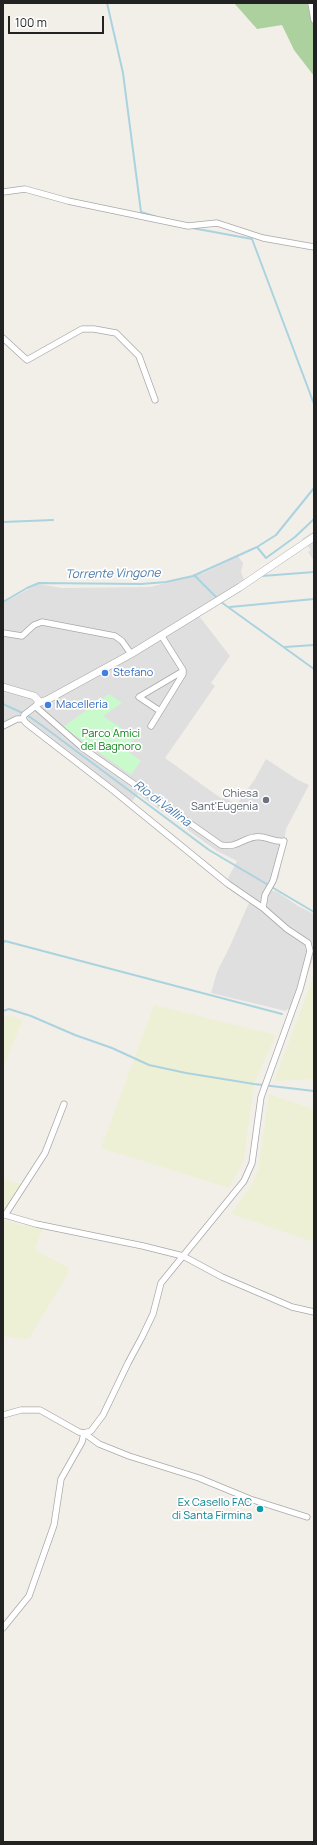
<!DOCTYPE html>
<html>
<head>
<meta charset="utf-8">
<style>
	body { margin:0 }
	#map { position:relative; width:317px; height:1845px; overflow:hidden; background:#f2efe9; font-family:Manrope,sans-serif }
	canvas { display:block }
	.frame { position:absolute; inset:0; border:4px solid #222; pointer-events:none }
	.scale { position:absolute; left:8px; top:16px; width:96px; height:18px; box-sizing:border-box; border:2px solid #222; border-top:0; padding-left:5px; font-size:12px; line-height:14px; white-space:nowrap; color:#222; -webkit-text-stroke:3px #fff; paint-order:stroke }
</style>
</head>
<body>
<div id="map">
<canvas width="317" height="1845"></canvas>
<div class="frame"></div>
<div class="scale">100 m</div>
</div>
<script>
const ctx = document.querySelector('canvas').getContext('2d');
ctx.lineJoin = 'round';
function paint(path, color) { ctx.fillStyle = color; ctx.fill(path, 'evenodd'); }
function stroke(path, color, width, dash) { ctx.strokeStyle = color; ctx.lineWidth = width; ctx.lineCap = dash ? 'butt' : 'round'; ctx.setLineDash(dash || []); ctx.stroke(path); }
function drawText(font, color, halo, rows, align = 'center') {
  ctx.font = font + ' Manrope,sans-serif'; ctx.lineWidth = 3.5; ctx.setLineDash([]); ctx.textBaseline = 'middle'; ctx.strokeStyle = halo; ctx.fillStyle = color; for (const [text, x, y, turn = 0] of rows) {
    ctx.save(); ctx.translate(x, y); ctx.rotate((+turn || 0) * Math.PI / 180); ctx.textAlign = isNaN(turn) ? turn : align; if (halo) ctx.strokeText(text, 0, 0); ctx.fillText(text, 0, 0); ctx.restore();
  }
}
const residential = new Path2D(`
	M314,531v30l-6,-9 3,-2 -9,-11z
	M238,556l5,7 -2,9 5,12 -47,32 31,40 -19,27 4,3 -50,72 57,41 3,-2 11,8 19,-26 11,-20 32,21 11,5 -23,44 -7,48 -7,14h4l22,15 16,8v42l-21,55 -6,-2 -1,2 -75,-18 6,-21 13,-26 22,-50 -25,-16 10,-19 -20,-10 -79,-57 -9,11 -107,-82 -7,-1 -12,6v-125l35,-19 24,4 88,-1 54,-14z`);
const farmland = new Path2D(`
	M314,975v104l-40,2z
	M154,1005l122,30 -22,49 -10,76 -15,28 -128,-40z
	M12,1016l11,4 -20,47v-50z
	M269,1094l45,15v133l-83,-28 21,-30 6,-14z
	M3,1179l21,6 -21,30z
	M3,1220l18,5 23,1 -9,22 2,3 32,17 -1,6 -39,64 -4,2 -22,-4z`);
const forest = new Path2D(`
	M234,3h80v73l-20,-26 -12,-25 -25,4z`);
const park = new Path2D(`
	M109,694l13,9 -19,13 32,21 -9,13 15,11 -10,14 -68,-48z`);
const stream = new Path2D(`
	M107,3l16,70 18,139 16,5
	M192,228l60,11 62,165
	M3,522l50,-2
	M257,547l9,11 29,-21 19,-18
	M194,575l24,24
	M262,576l52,-4
	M3,602l24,-14 12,-5 102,1 25,-2 27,-6 64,-29 19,-12 38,-47
	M221,602l93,67
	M230,607l84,-8
	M285,647l29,-2
	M3,704l24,11 17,12 165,123 105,62
	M3,943l2,-2 277,73
	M3,1011l6,-2 22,7 44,19 37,13 37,17 37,8 68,11 60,7`);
const minor = new Path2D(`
	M311,3l3,17
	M3,192l22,-3 43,12 120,25 29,-3 46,15 51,9
	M3,338l24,22 55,-31h12l22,4 23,23 16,44
	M3,633l19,3 12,-11 8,-3 73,14 7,5 9,13
	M36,707l48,42 137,96c17,3 20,-6 34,-8 11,-2 19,6 29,4l-11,40 -8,14 -2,13
	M160,711l-21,-14 44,-26
	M23,719l1,-4 14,-11
	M3,726l14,-7h6
	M151,726l32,-52v-4l-22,-35
	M64,1104l-19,49 -40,62 31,9 107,22 40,10 39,21 70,30 22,5
	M3,1415l18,-5h19l39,22 5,1 7,-2 12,-16 25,-52 14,-26 11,-23 8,-31 83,-102 8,-18 9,-66 39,-108 10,-38 -2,-8 -21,-14 -24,-21 -35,-24 -114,-93 -88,-68 -3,-4
	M84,1433l15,11 30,12 70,22 51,21 57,18
	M3,1628l26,-32 25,-71 7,-46 21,-37 2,-9`);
const tertiary = new Path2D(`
	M3,687l31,9 4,4v3l9,-3 84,-46 109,-67 74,-50`);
const markers = [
	[105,673,4,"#3f7fe0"],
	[48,705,4,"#3f7fe0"],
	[266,800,4,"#6b7280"],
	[260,1509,4,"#0f9aa8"]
];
const shopNames = [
	["Stefano",113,673],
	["Macelleria",56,705]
];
const parkNames = [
	["Parco Amici",111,734],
	["del Bagnoro",111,747]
];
const worshipNames = [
	["Chiesa",258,794],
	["Sant'Eugenia",258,807]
];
const cultureNames = [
	["Ex Casello FAC",252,1503],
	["di Santa Firmina",252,1516]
];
const waterNames = [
	["Torrente Vingone",113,574,-1],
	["Rio di Vallina",162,804,37]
];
paint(residential, '#e0dfdf');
paint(farmland, '#eef0d5');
paint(forest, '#add19e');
paint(park, '#c8facc');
stroke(stream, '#aad3df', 2);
stroke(minor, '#a9a9a9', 7);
stroke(tertiary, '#a9a9a9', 8);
stroke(minor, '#fff', 5.5);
stroke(tertiary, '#fff', 7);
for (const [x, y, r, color] of markers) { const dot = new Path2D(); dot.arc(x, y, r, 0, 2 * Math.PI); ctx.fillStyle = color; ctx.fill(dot); stroke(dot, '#fff', 1.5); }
drawText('11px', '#366cbe', '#fff', shopNames, 'left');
drawText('11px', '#0c8416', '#fff', parkNames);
drawText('11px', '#5b616d', '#fff', worshipNames, 'right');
drawText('11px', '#0d838f', '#fff', cultureNames, 'right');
drawText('italic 12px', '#4a7aab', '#fff', waterNames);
</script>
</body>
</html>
